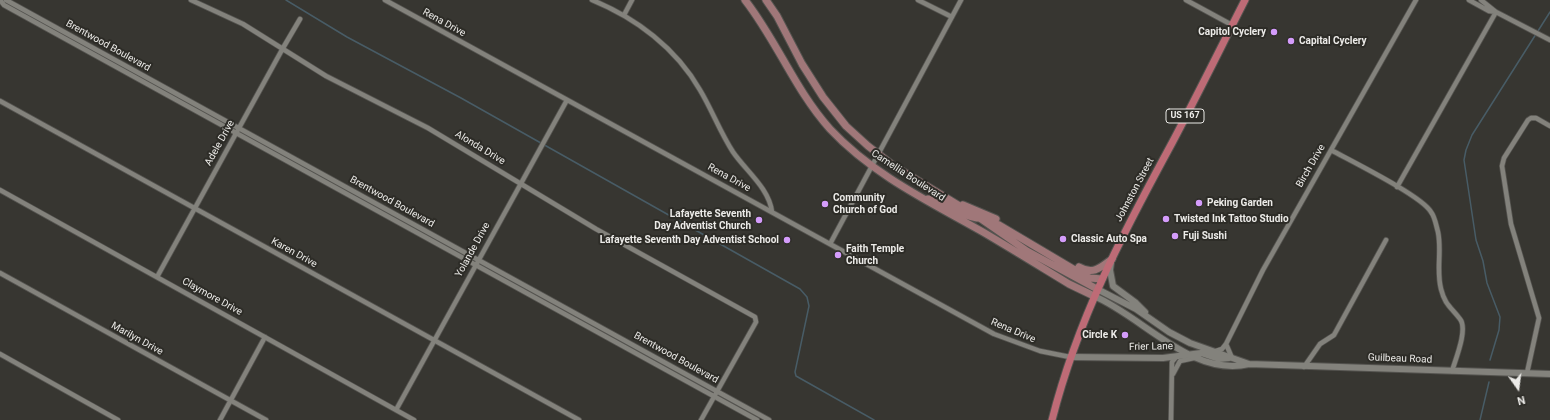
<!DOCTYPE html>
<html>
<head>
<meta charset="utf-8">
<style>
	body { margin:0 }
	#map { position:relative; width:1550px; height:420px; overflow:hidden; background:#373631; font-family:Roboto,sans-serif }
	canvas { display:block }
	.north { position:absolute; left:1498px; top:368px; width:40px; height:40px; -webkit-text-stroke:3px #2d2c27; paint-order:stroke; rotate:166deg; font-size:11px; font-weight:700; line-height:16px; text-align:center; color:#ecebe8 }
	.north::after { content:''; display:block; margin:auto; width:14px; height:18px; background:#ecebe8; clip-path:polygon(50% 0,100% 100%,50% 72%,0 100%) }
</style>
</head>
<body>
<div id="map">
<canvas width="1550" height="420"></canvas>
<div class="north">N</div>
</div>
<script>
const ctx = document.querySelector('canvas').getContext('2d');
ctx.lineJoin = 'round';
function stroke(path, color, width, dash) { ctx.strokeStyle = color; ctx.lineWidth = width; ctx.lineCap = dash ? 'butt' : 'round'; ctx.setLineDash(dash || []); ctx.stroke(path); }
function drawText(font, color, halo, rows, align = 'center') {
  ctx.font = font + ' Roboto,sans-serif'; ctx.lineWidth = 4; ctx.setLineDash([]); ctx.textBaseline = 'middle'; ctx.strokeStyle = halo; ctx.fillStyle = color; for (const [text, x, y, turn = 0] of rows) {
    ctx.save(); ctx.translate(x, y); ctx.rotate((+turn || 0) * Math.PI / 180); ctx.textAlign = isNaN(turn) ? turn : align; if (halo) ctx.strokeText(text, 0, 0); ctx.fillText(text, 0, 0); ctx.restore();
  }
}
const stream = new Path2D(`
	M286,0l61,37 114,61 339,191 7,8 2,9 -14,66 1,4 78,44
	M1490,360l9,-30 1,-13 -13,-34 -4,-22 -7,-21 -12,-80 2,-10 6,-15 78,-123
	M1480,420l9,-38`);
const minor = new Path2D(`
	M0,0l4,5 753,415
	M6,0l763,420
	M191,0l52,24 83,52 102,52 168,101 159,88 1,5 -55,98
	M385,0l609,334 46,17 30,6
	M592,0c44,18 84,48 108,90 12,20 20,42 33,62 13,19 36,36 39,60
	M918,0l34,17
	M1186,0l46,25
	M1481,0l15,12 54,28
	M624,15l8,-15
	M0,101l579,319
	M1331,150c20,11 91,46 100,62 4,5 5,13 7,20 4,19 -2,38 3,57 4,16 10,18 19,30 8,10 -4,39 -8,52
	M1397,187l99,-175 -7,-1 -20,-11
	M0,190l414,230
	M830,244l131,-244
	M0,273l266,147
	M157,277l126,-229 17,-29
	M1226,344l6,14
	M1213,352l9,-3 4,-5 37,-74 153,-270
	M0,354l118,66
	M1304,367l16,-23 14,-9 52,-95
	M1527,373l12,-55 -28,-94 -9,-58 2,-8 24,-38 3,-2h5l14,8
	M1173,374l7,-13 14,-3
	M396,410l171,-310
	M220,420l45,-83
	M1171,420l1,-58 4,-5`);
const tertiary = new Path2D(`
	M1111,263l-1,7 3,16 23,17 9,9
	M1097,289l39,20 33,23 21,11 59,21
	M1094,296c48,20 98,82 155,68l301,10
	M1070,357l93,1 38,-5 18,6 10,-1`);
const secondary = new Path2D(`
	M745,0c32,41 50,90 85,129 43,46 100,73 153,103 29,17 58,35 86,52l25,12
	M766,0l11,16 25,48 21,33 23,29 22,20 26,20 87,53 46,32 70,38
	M928,199c18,3 31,17 49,19
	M963,205l33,14
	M987,220l12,5 86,51 5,2 12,1
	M1079,267c14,8 21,1 33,-8`);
const primary = new Path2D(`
	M1052,420c26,-102 70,-185 120,-277 25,-47 49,-96 73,-143`);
const markers = [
	[1274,32,4,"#d49cfb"],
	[1291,41,4,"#d49cfb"],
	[1199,203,4,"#d49cfb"],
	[825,204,4,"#d49cfb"],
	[1166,219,4,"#d49cfb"],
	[759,220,4,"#d49cfb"],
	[1175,236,4,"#d49cfb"],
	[1063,239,4,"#d49cfb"],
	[787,240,4,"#d49cfb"],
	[838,255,4,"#d49cfb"],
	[1125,335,4,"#d49cfb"]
];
const shields = [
	[1185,116,38]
];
const shieldNames = [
	["US 167",1185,116]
];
const streetNames = [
	["Rena Drive",444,23,29],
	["Brentwood Boulevard",108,46,29],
	["Adele Drive",220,143,-61],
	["Alonda Drive",480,148,31],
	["Birch Drive",1311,166,-60],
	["Camellia Boulevard",908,176,33],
	["Rena Drive",729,178,29],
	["Johnston Street",1135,190,-62],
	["Brentwood Boulevard",392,202,29],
	["Yolande Drive",473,250,-61],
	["Karen Drive",294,253,29],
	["Claymore Drive",212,297,29],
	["Rena Drive",1013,331,23],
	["Marilyn Drive",137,339,29],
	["Frier Lane",1151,347,-1],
	["Brentwood Boulevard",676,358,29],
	["Guilbeau Road",1400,359,2]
];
const poiNames = [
	["Capitol Cyclery",1266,32,"right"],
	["Capital Cyclery",1299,41],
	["Community",833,198],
	["Church of God",833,210],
	["Peking Garden",1207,203],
	["Lafayette Seventh",751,214,"right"],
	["Day Adventist Church",751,226,"right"],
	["Twisted Ink Tattoo Studio",1174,219],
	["Fuji Sushi",1183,236],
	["Classic Auto Spa",1071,239],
	["Lafayette Seventh Day Adventist School",779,240,"right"],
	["Faith Temple",846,249],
	["Church",846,261],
	["Circle K",1117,335,"right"]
];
stroke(stream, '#485c66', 1.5);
stroke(minor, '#54534f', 6);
stroke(tertiary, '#54534f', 8);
stroke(secondary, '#54534f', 9);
stroke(primary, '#54534f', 9);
stroke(minor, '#83827c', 4.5);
stroke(tertiary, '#83827c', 6);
stroke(secondary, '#a07779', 7);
stroke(primary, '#be6b76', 7);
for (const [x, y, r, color] of markers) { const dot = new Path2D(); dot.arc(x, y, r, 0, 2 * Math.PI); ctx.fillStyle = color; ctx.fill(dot); stroke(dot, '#2d2c27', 1.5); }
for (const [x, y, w] of shields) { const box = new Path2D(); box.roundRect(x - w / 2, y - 7, w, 14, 3); ctx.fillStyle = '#2d2c27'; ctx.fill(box); stroke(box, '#ecebe8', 1); }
drawText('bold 9px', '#ecebe8', null, shieldNames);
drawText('10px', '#ecebe8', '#2d2c27', streetNames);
drawText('bold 10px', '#ecebe8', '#2d2c27', poiNames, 'left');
</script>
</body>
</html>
